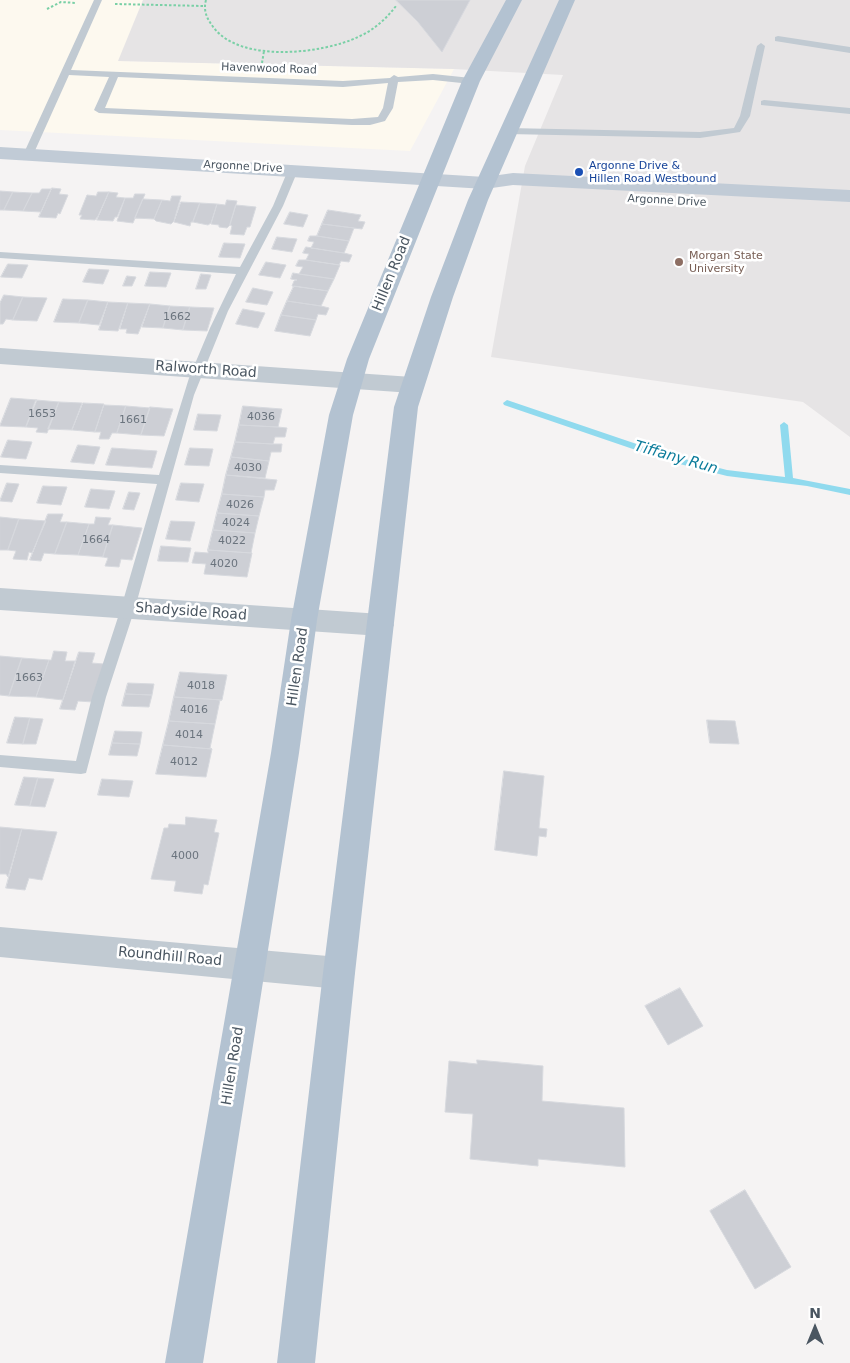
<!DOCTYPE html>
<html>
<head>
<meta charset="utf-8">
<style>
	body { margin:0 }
	#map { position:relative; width:850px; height:1363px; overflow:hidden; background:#f5f3f3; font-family:"DejaVu Sans",sans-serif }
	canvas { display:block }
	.north { position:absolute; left:790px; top:1303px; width:50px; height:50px; -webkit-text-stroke:4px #fff; paint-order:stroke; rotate:0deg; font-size:14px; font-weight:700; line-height:20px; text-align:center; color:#4a5661 }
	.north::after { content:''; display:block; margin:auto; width:18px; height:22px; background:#4a5661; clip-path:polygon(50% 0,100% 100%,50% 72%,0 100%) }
</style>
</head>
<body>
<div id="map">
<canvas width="850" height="1363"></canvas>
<div class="north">N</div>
</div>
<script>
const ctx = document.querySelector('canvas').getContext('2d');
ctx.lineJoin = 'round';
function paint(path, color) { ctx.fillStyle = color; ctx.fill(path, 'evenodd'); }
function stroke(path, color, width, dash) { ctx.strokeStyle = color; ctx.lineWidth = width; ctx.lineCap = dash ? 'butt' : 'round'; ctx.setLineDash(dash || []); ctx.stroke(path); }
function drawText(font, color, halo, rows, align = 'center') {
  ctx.font = font + ' "DejaVu Sans",sans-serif'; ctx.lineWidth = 5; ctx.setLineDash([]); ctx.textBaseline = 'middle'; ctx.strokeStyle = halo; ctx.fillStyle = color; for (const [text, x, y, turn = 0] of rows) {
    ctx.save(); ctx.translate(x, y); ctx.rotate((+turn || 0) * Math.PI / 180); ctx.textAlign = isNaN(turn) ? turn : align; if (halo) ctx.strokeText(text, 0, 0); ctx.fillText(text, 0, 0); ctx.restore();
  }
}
const commercial = new Path2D(`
	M0,0h143l-24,61 335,8 -44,82 -410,-21z`);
const education = new Path2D(`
	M143,0h707v437l-47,-35 -312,-45 34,-191 38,-91 -109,-6 -336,-8z`);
const stream = new Path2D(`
	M507,400l162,55 58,15 58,7 -5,-52 4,-3 4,3 5,53 57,11v6l-43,-9 -80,-10 -59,-15 -164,-56 -1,-2z`);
const building = new Path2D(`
	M396,0h74l-28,52 -24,-30z
	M52,188l9,1 -2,5 9,1 -8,19 -2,-1 -2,5 -17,-1z
	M42,189h9l-10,23 -18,-1 9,-18h7z
	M0,191l13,1 -9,18h-4z
	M13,192l19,1 -9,18 -19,-1z
	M98,192h11l-11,24 -3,4 -15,-1 2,-4h-3l8,-20 9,1z
	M109,192l9,1 -2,4 9,1 -8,19h-2l-2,4 -16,-1z
	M135,194h10l-12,29 -16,-2 8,-23h8z
	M172,196h9l-7,25 -3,3 -15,-3 -2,-2 8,-19 8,1z
	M143,199l19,1 -8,19 -19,-1z
	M227,200l10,1 -7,24 -3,3 -8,-1v-2l-8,-1 6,-20 8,1z
	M181,202l19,1 -7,19h-2l-1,4 -16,-4z
	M200,203l17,1 -6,19 -3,2 -15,-3z
	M236,205l20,2 -6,20h-3l-3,8 -14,-1 2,-8 -2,-1z
	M328,210l33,5 -3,6 7,1 -3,7 -40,-5z
	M290,212l18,3 -5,12 -19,-3z
	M322,224l32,4 -5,13 -32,-5z
	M310,236h7l32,5 -5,12 -33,-5 3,-6 -6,-1z
	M277,237l20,2 -5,13 -20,-3z
	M224,243l21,1 -5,14 -21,-1z
	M306,247l38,6 8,2 -3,7 -8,-1 -2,4 -33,-5 3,-6 -6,-1z
	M299,260h7l34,5 -6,14 -35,-5 4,-7 -7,-1z
	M266,262l20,3 -6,13 -21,-3z
	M8,264l20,1 -6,13 -21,-1z
	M89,269l20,1 -6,14 -20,-2z
	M150,272l21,1 -5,14 -21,-1z
	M293,273l6,1 35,5 -6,12 -36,-5 2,-5 3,-1 -6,-1z
	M201,274l10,1 -5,14h-10z
	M127,276l9,1 -4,9h-9z
	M294,286l34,5 -7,15 -34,-5z
	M253,288l20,4 -6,13 -21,-3z
	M4,295l19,2 -10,23 -7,-1 -3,5h-3v-21z
	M23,297l24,1 -10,23 -24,-1z
	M63,299l25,1 -9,23 -25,-1z
	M88,300l20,2 -9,23 -20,-2z
	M287,301l34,5 8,2 -3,7 -8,-1 -2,6 -35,-5z
	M108,302l20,1 -10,28 -19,-1z
	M128,303l22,1 -12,30 -12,-1 1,-4h-7z
	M150,304l20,2 -7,22 -21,-1z
	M170,306l20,1 -7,23 -20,-2z
	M190,307l24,1 -7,23 -24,-1z
	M243,309l22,4 -7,15 -22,-4z
	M281,315l35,5 -6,16 -35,-5z
	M11,398l26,2 -11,27 -26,-1z
	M36,400l23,2 -12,31 -11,-1 2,-4 -12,-1z
	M59,402l23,1 -10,27 -24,-1z
	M83,403l21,1 -9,28 -23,-2z
	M104,405l22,1 -9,27h-5l-3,6h-10l2,-7h-6z
	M126,406l24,2 -9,27 -24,-2z
	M243,406l39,3 -4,18 -39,-2z
	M150,407l23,2 -9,27 -23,-1z
	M198,414l23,1 -4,16 -23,-1z
	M239,425l39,2 9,1 -2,9h-10l-2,7 -38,-2z
	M8,440l24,2 -6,17 -25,-2z
	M235,442l38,2h9l-1,8h-10l-2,9 -38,-4z
	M78,445l22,2 -6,17 -23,-2z
	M112,448l45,3 -5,17 -46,-3z
	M190,448l23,1 -4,17 -24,-1z
	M231,457l38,4 -4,17 -39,-3z
	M226,475l51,5 -3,10h-9l-1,7 -42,-3z
	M7,483l12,1 -7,18 -12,-1z
	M181,483l23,1 -5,18 -23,-2z
	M43,486l24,1 -6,18 -24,-2z
	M91,489l24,2 -6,18 -24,-2z
	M129,492l11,1 -6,17 -11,-1z
	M222,494l42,3 -5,19 -42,-3z
	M217,513l42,3 -4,17 -42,-3z
	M48,514h15l-3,8h7l-12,32 -11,-1 -3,8 -11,-1z
	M0,517l19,2 -11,31h-8z
	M96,517l15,1 -3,7h5l-10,32 -25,-2 11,-31h5z
	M19,519l27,2 -14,32 -3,-1 -2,8 -14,-1 3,-8 -8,-1z
	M171,521l24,1 -5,19 -24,-2z
	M67,522l22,2 -11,31 -23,-1z
	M113,525l29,3 -10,32 -11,-1 -2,8 -14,-1 3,-8 -5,-1z
	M213,530l42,3 -4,20 -43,-3z
	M161,546l30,2 -3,14 -30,-1z
	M208,550l44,3 -5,24 -43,-3 2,-10 -14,-1 3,-11 13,1z
	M54,651l13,1 -2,9h10l-12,39 -27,-3 13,-37h2z
	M79,652l16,1 -3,10 12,1 -11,38 -15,-1 -3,9 -15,-1z
	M0,656l22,2 -13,38 -9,-1z
	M22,658l27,2 -13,37 -27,-1z
	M180,672l47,3 -5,25 -48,-3z
	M128,683l26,1 -2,11 -27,-1z
	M125,694l27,1 -3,12 -27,-1z
	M174,697l48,3h-2l-5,24 -46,-3z
	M15,717l15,1 -7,26 -16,-1z
	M30,718l13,1 -7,25h-13z
	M707,720l28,1 4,23 -29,-1z
	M169,721l46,3 -5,24 2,1 -49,-4z
	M115,731l27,1 -2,12 -28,-1z
	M112,743l28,1 -3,12 -28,-1z
	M163,745l49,4 -6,28 -50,-3z
	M504,771l40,5 -5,52 8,1 -1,8 -7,-1 -2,20 -42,-6z
	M24,777l14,1 -8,28 -15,-1z
	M38,778l16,1 -9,28 -15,-1z
	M102,779l31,2 -4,16 -31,-2z
	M186,817l31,3 -3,12 5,1 -11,52 -4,-1 -2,10 -28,-3 2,-10 -25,-2 13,-51h4l1,-4 16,1z
	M0,827l22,2 -14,48 -2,-3h-6z
	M22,829l35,3 -15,48 -13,-2 -4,12 -19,-2z
	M680,988l23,38 -35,19 -23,-39z
	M477,1060l66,6 -1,35 82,7 1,59 -87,-8v7l-68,-7 3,-45 -28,-2 4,-51 28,3z
	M745,1190l46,77 -36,22 -45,-78z`);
const path = new Path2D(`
	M206,0c-3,11 1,19 8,28 27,35 108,26 144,9 16,-7 28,-18 38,-31
	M115,4l89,2
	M47,9l14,-7 15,1
	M262,63l2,-12`);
const lane = new Path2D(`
	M94,0h8l-31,70 272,11 47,-3 4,-3 4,2 35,-3 38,4 4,3 -4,3 -38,-4 -35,2 -5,26 -8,13 -15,4h-18l-253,-12 -5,-3 15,-33 -40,-2 -36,80 -2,2h-6l-2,-2zM118,77l225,10 45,-4 -5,25 -5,9 -26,2 -247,-11z
	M778,36l72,11v6l-75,-12v-4z
	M761,43l4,3 -15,70 -10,16 -40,6 -192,-4 -5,-3 5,-3 192,4 34,-4 6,-12 17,-70z
	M764,100l86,8v6l-89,-9v-4z
	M293,167l5,3 -15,36 -55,105 -34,84 -59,213 -29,89 -20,76 -5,1 -81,-7v-12l76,6 16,-64 29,-89 36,-124 -157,-11v-8l159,10 30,-97 21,-50 26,-54 -236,-16v-6l240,15 33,-61 15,-36z`);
const street = new Path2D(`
	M0,348l412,29 8,2 3,6 -3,6 -8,2 -412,-29z
	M0,588l381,26 9,3 4,8 -4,8 -9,3 -381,-26z
	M0,927l339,30 11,5 5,11 -5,11 -11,5 -339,-32z`);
const secondary = new Path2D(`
	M0,147l485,30 28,-4 337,17v12l-337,-17 -28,4 -485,-30z`);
const primary = new Path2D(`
	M506,0h16l-42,81 -111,278 -16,56 -36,205 -18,133 -96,610h-38l106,-610 20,-133 38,-205 18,-56 115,-278z
	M559,0h16l-87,200 -35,97 -35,110 -63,566 -40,390h-38l46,-390 71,-566 37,-110 37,-97z`);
const markers = [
	[579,172,5,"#1a4fb4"],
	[679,262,5,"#8d6e63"]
];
const farStreetnames = [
	["Havenwood Road",269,69,2],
	["Argonne Drive",243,167,3],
	["Argonne Drive",667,201,3]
];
const farTransitnames = [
	["Argonne Drive &",589,166],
	["Hillen Road Westbound",589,179]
];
const farEducationnames = [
	["Morgan State",689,256],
	["University",689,269]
];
const numberNames = [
	["1662",177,317],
	["1653",42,414],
	["4036",261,417],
	["1661",133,420],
	["4030",248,468],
	["4026",240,505],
	["4024",236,523],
	["1664",96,540],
	["4022",232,541],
	["4020",224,564],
	["1663",29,678],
	["4018",201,686],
	["4016",194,710],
	["4014",189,735],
	["4012",184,762],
	["4000",185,856]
];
const streetNames = [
	["Hillen Road",392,274,-68],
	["Ralworth Road",206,370,4],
	["Shadyside Road",191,612,4],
	["Hillen Road",298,667,-82],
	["Roundhill Road",170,957,5],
	["Hillen Road",233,1066,-81]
];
const waterNames = [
	["Tiffany Run",676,458,16]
];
paint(commercial, '#fdf9ef');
paint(education, '#e6e4e5');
paint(stream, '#90daee');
paint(building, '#cdcfd5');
stroke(building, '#d7d9de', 1);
stroke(path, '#7ad0a6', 2, [2.5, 2]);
paint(lane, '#c1cad2');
paint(street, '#c1cad2');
paint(secondary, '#c1cbd6');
paint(primary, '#b3c2d1');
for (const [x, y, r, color] of markers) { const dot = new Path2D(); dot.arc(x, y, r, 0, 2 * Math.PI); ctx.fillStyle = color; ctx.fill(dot); stroke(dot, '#fff', 2); }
drawText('11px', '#4a5661', '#fff', farStreetnames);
drawText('11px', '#164399', '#fff', farTransitnames, 'left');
drawText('11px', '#785e54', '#fff', farEducationnames, 'left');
drawText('11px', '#6b747e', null, numberNames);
drawText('14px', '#4a5661', '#fff', streetNames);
drawText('italic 15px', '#0c7c9b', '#fff', waterNames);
</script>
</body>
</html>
